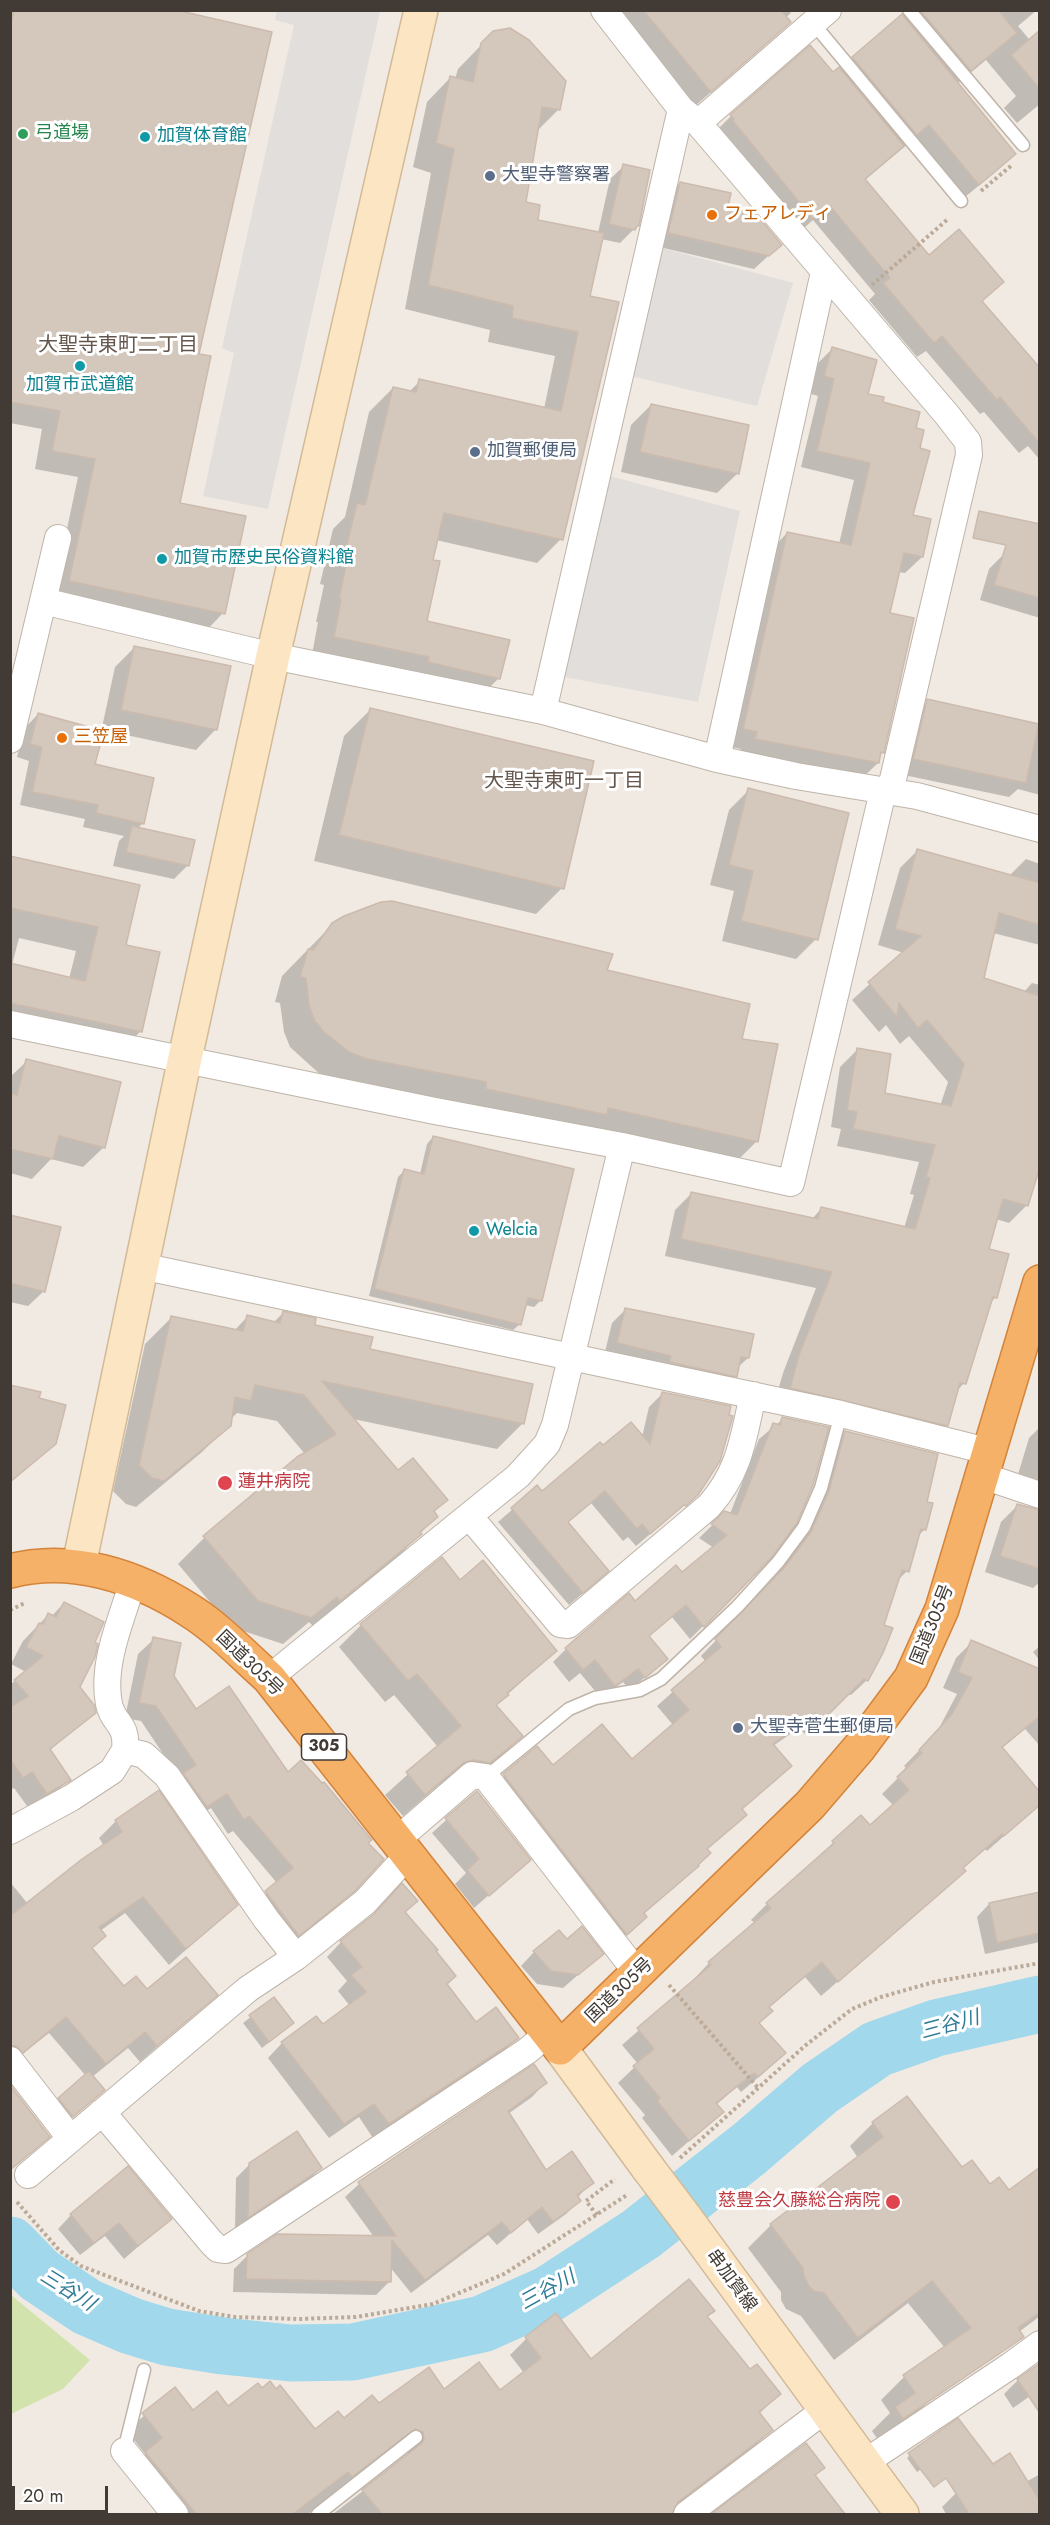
<!DOCTYPE html>
<html>
<head>
<meta charset="utf-8">
<style>
	body { margin:0 }
	#map { position:relative; width:1050px; height:2525px; overflow:hidden; background:#f1eae3; font-family:Jost,sans-serif }
	canvas { display:block }
	.frame { position:absolute; inset:0; border:12px solid #423a34; pointer-events:none }
	.scale { position:absolute; left:12px; top:2486px; width:96px; height:27px; box-sizing:border-box; border:3px solid #423a34; border-top:0; padding-left:8px; font-size:18px; line-height:21px; white-space:nowrap; color:#423a34; -webkit-text-stroke:4px #fff; paint-order:stroke }
</style>
</head>
<body>
<div id="map">
<canvas width="1050" height="2525"></canvas>
<div class="frame"></div>
<div class="scale">20 m</div>
</div>
<script>
const ctx = document.querySelector('canvas').getContext('2d');
ctx.lineJoin = 'round';
function paint(path, color) { ctx.fillStyle = color; ctx.fill(path, 'evenodd'); }
function stroke(path, color, width, dash) { ctx.strokeStyle = color; ctx.lineWidth = width; ctx.lineCap = dash ? 'butt' : 'round'; ctx.setLineDash(dash || []); ctx.stroke(path); }
function drawText(font, color, halo, rows, align = 'center') {
  ctx.font = font + ' Jost,"Noto Sans JP",sans-serif'; ctx.lineWidth = 6; ctx.setLineDash([]); ctx.textBaseline = 'middle'; ctx.strokeStyle = halo; ctx.fillStyle = color; for (const [text, x, y, turn = 0] of rows) {
    ctx.save(); ctx.translate(x, y); ctx.rotate((+turn || 0) * Math.PI / 180); ctx.textAlign = isNaN(turn) ? turn : align; if (halo) ctx.strokeText(text, 0, 0); ctx.fillText(text, 0, 0); ctx.restore();
  }
}
const green = new Path2D(`
	M11,2295l79,65 -27,29 -52,25z`);
const parking = new Path2D(`
	M277,11h103l-112,498 -65,-13 31,-143 -12,-5 72,-323 -19,-5z
	M662,248l131,35 -36,123 -126,-30z
	M606,475l134,36 -42,191 -139,-26z`);
const shadow = new Path2D(`
	M10,10h159l28,345 -18,149 44,109 -18,19 -153,-33 26,-122 -43,-8 7,-40 -32,-6z
	M615,10h174l2,3 -6,5 4,4 -16,16 -78,68z
	M900,10h137l-19,16 22,26v52l-23,19 -13,-15 12,-12 -30,-36 -29,24 57,70 -14,14 -35,29 -50,-59 -50,42 63,77 74,25 -21,20 59,68v90l-12,-14 -9,7 -35,-41 -4,2 -54,-63 -9,6 -48,-57 6,-6 -62,-74 -16,14 -81,-103 15,-15 109,-45 64,-56z
	M494,32l65,77 -22,22 -13,73 12,17 62,12 12,-54 14,-13 10,63 -14,14 -19,-4 -12,58 -28,242 -24,24 -101,-23 -5,21 -6,61 74,56 -24,24 -164,-42 7,-38h-2l8,-37 -4,-1 13,-55 12,-12 24,-105 24,-24 16,4 11,-11 124,28 11,-53 -67,-14 2,-12 -85,-21 26,-136 -18,-6 14,-65 23,-24 5,1 3,-10z
	M680,183l46,25 54,37 -26,24 -99,-23 12,-49z
	M833,348l33,47 15,8 33,27 4,19 -7,67 11,41 -17,16 -7,-1 -10,42 -6,138 -4,11 -17,16 -122,-24 2,-6 -14,-3 44,-196 16,-17 52,11 15,-64 -53,-13 17,-71 -10,-3 8,-28z
	M651,405l87,68 -21,20 -96,-21 10,-47z
	M1004,554l36,11v53l-60,-18 9,-31z
	M135,647l81,82 -20,21 -93,-20 -10,36 60,13 -11,45 -4,4 50,37 -14,14 -61,-13 6,-25 5,-5 -41,-9 2,-8 -65,-14 9,-44 -12,-4 8,-29 13,-14 63,18 14,-65z
	M928,701l112,25v69l-22,-6 -9,8 -110,-23 13,-58z
	M370,710l192,178 -26,26 -222,-53 30,-125z
	M749,790l67,149 -20,20 -74,-18 12,-50 -24,-6 19,-75z
	M917,851l92,25 17,-17 14,5v81l-47,-12 -11,46 41,14 9,-10 8,2v175l-14,46 -17,17 -13,-4 -9,31 9,47 -7,7 -25,79 -8,9 -10,33 -17,17 -155,-37 9,-32 33,-85 -151,-32 10,-46 17,-17 120,26 9,-10 83,19 10,-33 -4,-1 9,-32 -82,-16 4,-17 -10,-2 9,-60 17,-17 26,44 57,12 8,-24 -39,-46 -9,8 -14,-19 -7,7 -27,-32 52,-47 -26,-8 22,-77z
	M10,858l114,88 17,85 -24,23 -107,-23zM19,938l57,13 -7,28 -57,-14z
	M333,924l272,47 136,69 16,101 -26,26 -408,-90 -33,-30 -6,-15 -4,-29 -5,-1 7,-26z
	M27,1061l77,86 -21,20 -32,-8 -19,20 -22,-6v-96z
	M433,1137l108,163 -7,7 -9,-2 -5,19 -7,6 -144,-34 29,-119 6,-6 16,3 7,-30z
	M10,1216l34,75 -16,15 -18,-4z
	M625,1310l123,48 -11,10 -1,8 -14,14 -118,-34 8,-33z
	M283,1313l240,110 -26,26 -144,-30 45,53 47,28 -12,13 3,4 -42,44 -81,65 -4,-4 -26,22 -52,-17 -53,-63 26,-26 101,-84 -28,-33 -40,-8 -7,7 -1,5 -27,27 -66,55 -10,-3 -13,-13 32,-147 26,-26 63,13 13,-14 26,6z
	M10,1386l27,13 18,44 -45,40z
	M663,1393l60,56 -17,34 -9,11 -61,52 -8,-9 -5,4 -32,-38 -24,20 27,61 -25,21 -71,-83 39,-34 4,5 62,-46 39,-10 7,-30z
	M783,1419l-80,207 -13,13 -18,-22 -24,20 18,22 -36,31 -7,-8 -22,16 -21,-25 -11,9 -16,-20 13,-13 116,-75 32,-26 -15,-10 26,-25 5,1 29,-75z
	M1040,1427v155l-7,6 -48,-16 16,-50 16,-16 22,4 -4,-10 -22,-9 16,-53z
	M846,1432l79,71v26l-8,8 -10,34 -11,11 -29,98 -16,15 -4,-1 -41,41 -7,-7 -26,18 -32,64 4,5 -39,35 -9,16 -15,15 -39,33 -13,18 -20,17 -122,-159 49,-42 16,20 78,-7 42,-36 -16,-19 49,-44 -5,-6 68,-71 27,-36 18,-41 16,-60z
	M441,1559l19,23 95,69 -60,55 26,30 -22,22 -33,27 -16,-3 -11,3 -36,31 -18,-21 53,-48 -44,-52 -9,7 -46,-55 22,-22z
	M64,1603l14,85 16,24 -45,39 20,29 -17,16 -22,14 -16,-22 -4,2v-105l16,-13 -15,-8 12,-23 25,-26 3,2z
	M154,1639l19,38 23,34 92,63 34,11 44,58 -12,47 -16,16 -55,44 -32,-42 26,-25 -44,-52 -5,3 -17,-26 -20,13 -11,-42 -39,-58 -16,-3 13,-64z
	M972,1642l68,29v75l-15,-17 -24,20 27,66 -41,36 -2,-2 -23,20 -14,17 -127,110 -16,-19 -37,31 -10,16 10,45 -27,23 -4,-5 -21,18 6,7 -50,44 -30,-38 3,-3 -27,-32 20,-19 -16,-19 73,-64 -1,-2 15,-16 46,-40 -4,-3 16,-16 94,-87 9,10 24,-21 -12,-12 25,-25 -3,-3 33,-34 20,-38 -14,-6 13,-30z
	M1040,1646v15l-7,-9z
	M158,1792l78,113 -67,60 -44,-52 -25,18 -9,18 33,40 92,6 -76,67 -12,-14 -36,29 5,19 -31,26 -13,-17 33,-29 -37,-43 -39,31v-182l18,22 76,-58 -5,-8 17,-17z
	M476,1793l53,67 -55,48 -19,-24 11,-11 -34,-40z
	M1040,1893v49l-55,12 -8,-37 12,-13z
	M404,1913l30,38 11,34 31,39 41,14 -15,15 -129,85 -14,-21 -30,21 -61,-80 14,-15 41,-17 27,-20 -12,-15 9,-10 -20,-24 14,-15z
	M567,1942l35,12 -39,34 -26,-4 -16,-18 13,-14z
	M274,1999l11,31 -23,18 -19,-25z
	M534,2066l11,17 -13,14 -24,17 37,58 47,10 -15,16 2,3 -13,13 -28,20 -11,-15 -30,26 -9,-10 -77,58 -21,-26v14l-14,14 -143,-3 1,-23 14,-14 126,-18 -29,-40 14,-13z
	M10,2088l38,48 -38,35z
	M906,2098l56,72 28,16 19,6 31,-23v147l-108,82 -23,23 -30,20 -7,-10 18,-18 -9,-13 23,-23 41,-29 -37,-45 -74,57 -33,-44 -15,-7 -5,-9v-8l-33,-44 23,-23 87,-67 -8,-12 23,-23z
	M250,2164l71,4 -14,14 -72,47 1,-51z
	M71,2215l99,4 -46,40 -19,-23 -25,19 -22,-26z
	M706,2317l44,55 29,22 -20,20 12,16 -16,16 -81,62 -4,6h-337l74,-57 1,-5 -2,-4 -8,-4 -90,70h-142l-36,-45 15,-15 -18,-23 47,-42 18,23 36,-4 87,23 64,-25 65,-15 56,1 24,-19 -14,-18 16,-16 65,22z
	M1018,2380l15,14 -20,14 -9,-14z
	M806,2445l17,23 -9,9 25,32 -6,5h-119z
	M921,2445l33,2 -37,25 -10,-14z
	M1040,2474v40h-94l-4,-7 14,-14 70,-11z`);
const river = new Path2D(`
	M10,2245l29,30 48,32 44,19 36,11 56,9 68,7 62,-1 129,-28 67,-30 92,-60 108,-85 71,-61 57,-39 59,-21 104,-24`);
const building = new Path2D(`
	M14,10h162l96,22 -73,322 12,2 -31,147 66,13 -21,98 -156,-33 26,-122 -43,-8 8,-40 -50,-9v-375z
	M643,10h138l10,12 -80,70z
	M920,10h78l19,23 -46,38z
	M902,14l114,140 -37,31 -50,-60 -12,10 -65,-78z
	M510,28l19,12 37,41 -6,29 -18,-3 -16,95 14,3 -2,15 66,13 -14,63 29,6 -56,238 -119,-27 -11,47 7,1 -13,60 83,19 -10,39 -72,-17 1,-5 -95,-20 7,-38 -2,-1 8,-37 -4,-1 14,-57 8,2 28,-118 23,5 3,-13 142,32 17,-79 -66,-14 1,-12 -85,-21 26,-136 -18,-6 14,-67 23,6 8,-39 12,-12z
	M1040,30v59l-29,-34z
	M810,45l23,27 6,-5 65,79 -39,33 64,76 30,-26 45,53 -22,19 58,67v76l-40,-47 -3,3 -55,-64 -8,7 -51,-60 7,-5 -60,-72 -17,13 -80,-98 1,-2 -4,-4z
	M623,164l27,6 -11,56h-2l-2,4 -26,-6z
	M680,182l51,11 -3,14 28,7 26,31 -13,11 -101,-23z
	M832,347l45,13 -9,34 16,3 -1,5 37,10 -4,16 8,2 -4,18 10,3 -17,64 18,4 -8,38 -19,-4 -14,60 24,5 -30,135 -3,-1 -2,11 -124,-24 2,-7 -14,-3 44,-197 64,13 19,-82 -53,-12 17,-72 -10,-3z
	M651,404l98,21 -10,49 -99,-22z
	M979,511l61,13v74l-46,-13 12,-40 -33,-7z
	M134,646l97,20 -14,64 -96,-20z
	M927,699l112,25 -13,59 -113,-24z
	M370,708l224,53 -30,128 -225,-54z
	M38,713l66,18 -9,33 59,14 -10,46 -48,-11 2,-8 -66,-13 10,-45 -12,-3z
	M748,788l101,25 -31,127 -77,-19 12,-50 -24,-6z
	M132,826l63,14 -6,26 -63,-14z
	M917,849l123,34v42l-41,-12 -15,65 56,18v171l-12,39 -25,-7 -14,50 20,5 -12,44 -4,-1 -27,87 -6,-1 -12,43 -158,-38 9,-33 33,-83 -151,-33 10,-47 127,27 3,-12 94,22 15,-51 -4,-1 9,-32 -82,-16 4,-17 -10,-2 10,-62 34,6 -6,39 66,13 13,-42 -37,-44 -9,8 -19,-25 -2,14 -29,-35 53,-46 -26,-7z
	M10,856l130,29 -14,60 34,7 -18,80 -132,-29v-40l75,18 13,-54 -88,-19z
	M392,901l221,53 -6,16 143,34 -8,35 36,5 -20,98 -150,-34 -1,7 -121,-26v-7l-119,-23 -18,-7 -26,-21 -8,-10 -6,-15 -3,-28 -6,-1 8,-28 5,1 19,-27 12,-7 37,-14z
	M26,1059l95,23 -16,66 -46,-12 -6,23 -43,-10v-56l7,2z
	M433,1136l141,33 -32,132 -14,-3 -7,27 -147,-36 30,-120 20,5z
	M10,1215l51,12 -16,65 -35,-9z
	M625,1308l129,26 -5,24 -8,-1 -4,20 -68,-15 2,-6 -54,-13z
	M283,1311l33,7 -1,7 58,12 -3,12 163,35 -9,40 -202,-43 76,89 15,-12 35,42 -14,11 4,6 -18,15 2,2 -82,67 -3,-4 -26,21 -53,-17 -55,-65 94,-79 39,-23 -32,-39 -49,-10 -4,16 -16,-4 -4,29 -67,55 -12,-3 -13,-13 32,-149 72,15 4,-16 33,8z
	M10,1385l31,7 -2,6 27,7 -10,39 -46,38z
	M662,1392l69,14 -2,9 4,1 -13,45 -22,34 -12,11 -2,-1 -34,29 -8,-10 -5,5 -32,-38 -37,31 41,49 -26,22 -72,-85 26,-23 5,6 58,-49 3,3 28,-23 19,22z
	M782,1417l47,10 -16,58 -16,38 -25,34 -68,70 -18,-22 -37,31 19,23 -23,19 -7,-9 -23,17 -20,-26 -12,10 -18,-22 64,-55 6,8 41,-36 6,7 45,-37 -16,-11 13,-13 13,4 36,-92 7,2z
	M845,1431l93,23 -11,48 6,1 -7,27 -5,-1 -12,43 -7,-2 -18,55 9,3 -10,25 -15,28 -4,-2 -41,41 -8,-7 -42,31 19,22 -50,43 5,6 -40,34 4,4 -13,12 1,1 -55,47 3,4 -20,18 -124,-161 34,-28 16,19 49,-41 30,35 57,-49 -18,-20 50,-43 -6,-8 69,-71 27,-36 18,-41z
	M1017,1504l23,6v59l-40,-13z
	M442,1557l18,23 23,-20 74,91 -50,42 2,2 -13,10 27,31 -33,27 -16,-3 -11,3 -38,32 -19,-23 55,-46 -44,-52 -9,7 -48,-57z
	M64,1602l40,20 -9,20 3,2 -3,13 -15,30 14,18 2,8 -46,36 21,31 -24,14 -15,-22 -9,6 -13,-19v-52l18,-11 -14,-16 29,-24 -17,-9 13,-24 4,1 5,-11 8,4z
	M153,1637l28,6 -7,33 22,33 33,-23 59,86 13,-12 21,23 2,-1 48,58 -4,3 16,16 -29,32 -56,45 -34,-45 28,-23 -44,-52 -5,4 -17,-26 -20,13 -24,-34 13,-8 -40,-59 -17,-3z
	M971,1640l69,29v47l-38,31 38,45v13l-36,31 -2,-2 -39,34 3,3 -128,111 -16,-20 -53,45 4,4 -14,12 27,30 -28,24 -4,-4 -38,30 8,9 -35,29 -32,-40 3,-3 -27,-32 21,-17 -17,-21 74,-63 -3,-3 63,-54 -5,-5 68,-60 -2,-2 29,-26 9,10 39,-35 -12,-13 25,-24 -3,-3 33,-36 20,-36 -14,-6z
	M159,1790l79,115 -52,44 -43,-52 -44,30 7,9 -14,12 32,38 12,-10 11,13 39,-32 32,38 -61,51 -12,-14 -39,32 -40,-47 -43,36 -7,-7 -6,-1v-129l72,-57 40,-27 -7,-12z
	M477,1791l54,69 -42,36 -22,-26 12,-11 -34,-41z
	M402,1883l16,18 -13,11 33,38 -2,1 20,25 -9,8 29,38 20,-15 23,31 -130,86 -15,-20 -30,20 -63,-82 35,-26 7,8 43,-32 -15,-17 11,-8 -22,-26 34,-27z
	M1040,1892v41l-43,10 -8,-40z
	M582,1926l22,28 -26,21 -27,-4 -18,-20 26,-21 8,9z
	M274,1997l20,26 -25,19 -20,-27z
	M534,2064l13,19 -39,28 38,59 26,-19 22,32 -17,12 4,6 -28,21 -11,-15 -31,26 -9,-11 -77,58 -33,-40 -1,42 -145,-3 1,-25 30,-20 119,2 -38,-54z
	M89,2071l16,19 -32,27 -15,-19z
	M10,2085l40,52 -40,33z
	M907,2096l55,71 10,-7 18,24 9,-7 10,13 31,-23v145l-22,16 6,9 -121,82 -8,-12 20,-14 -12,-18 68,-47 -39,-47 -74,57 -34,-45 -10,-2 -5,-5 -5,-10 -1,-8 -33,-44 113,-87 -11,-15z
	M297,2131l25,37 -74,50 1,-55z
	M128,2166l44,53 -34,27 -19,-23 -25,20 -24,-29z
	M689,2279l26,32 -8,5 43,53 7,-5 24,30 -22,18 14,18 -95,72 -6,12h-290l-20,-24 60,-47 2,-4 -1,-7 -8,-3 -63,48 -4,-5 -55,42h-97l-51,-62 17,-14 -20,-25 33,-26 18,23 24,-19 11,15 30,-23 4,5 8,-7 6,8 4,-4 35,44 23,-18 6,7 28,-23 7,8 50,-36 15,22 35,-27 21,28 41,-32 -16,-21 31,-24 35,46z
	M1040,2363v50l-23,-34z
	M958,2418l35,46 17,-11 30,48v13h-71l-23,-36 -12,9 -26,-34z
	M806,2443l19,25 -10,7 30,39h-134z`);
const path = new Path2D(`
	M981,191l31,-26
	M872,285l76,-66
	M10,1610l15,-7
	M669,1985l90,104
	M680,2158l126,-113 46,-36 29,-12 53,-15 106,-19
	M17,2202l42,48 22,16 118,45 36,6 64,2 57,-2 77,-13 71,-30 123,-79
	M597,2215l-11,-14 29,-22`);
const lane = new Path2D(`
	M909,10l114,135
	M813,23l148,178
	M486,1777l83,-68 26,-11 45,-8 21,-11 76,-72 41,-45 26,-35 17,-39 20,-74
	M124,2451l20,-81
	M318,2514l98,-77`);
const street = new Path2D(`
	M604,10l77,99 17,14 250,293 20,26 1,13 -79,337
	M698,123l130,-113
	M43,601l230,55 270,55 174,48 79,17 121,20 123,33
	M543,711l138,-602
	M10,740l48,-202
	M717,759l107,-487
	M10,1024l425,87 187,35 169,37 92,-392
	M141,1266l700,148 150,38
	M983,1476l57,19
	M470,1517l90,107 8,1 141,-119c31,-35 34,-67 44,-111
	M133,1581c-11,38 -32,82 -24,123 4,20 19,19 16,46l19,5 23,21 99,143 30,38
	M269,1678l249,-202 29,-32 8,-19 67,-279
	M10,1831l61,-33 41,-27 13,-21
	M398,1839l74,-64 14,2 152,197
	M10,2060l61,79
	M102,2112l109,130 7,7 8,1 301,-199 23,-19
	M28,2175l220,-186 48,-32 69,-55 44,-48
	M124,2451l51,63
	M864,2463l146,-97 30,-22
	M687,2514l139,-105`);
const secondary = new Path2D(`
	M79,1565l106,-507 88,-402 148,-646
	M560,2048l88,120
	M685,2217l217,297`);
const highway = new Path2D(`
	M10,1571c62,-16 126,5 179,39 29,18 54,45 80,68l291,370 250,-243 49,-57 52,-70 31,-69 98,-327`);
const secondaryBridge = new Path2D(`
	M648,2168l37,49`);
const markers = [
	[23,134,6,"#2e9e5b"],
	[145,137,6,"#0f9aa8"],
	[490,176,6,"#5c6f8a"],
	[712,215,6,"#e8710a"],
	[80,366,6,"#0f9aa8"],
	[475,452,6,"#5c6f8a"],
	[162,559,6,"#0f9aa8"],
	[62,738,6,"#e8710a"],
	[474,1231,6,"#0f9aa8"],
	[225,1483,8,"#e0444e"],
	[738,1728,6,"#5c6f8a"],
	[893,2202,8,"#e0444e"]
];
const shields = [
	[324,1747,45]
];
const shieldNames = [
	["305",324,1747]
];
const leisureNames = [
	["弓道場",35,134]
];
const cultureNames = [
	["加賀体育館",157,137],
	["加賀市武道館",80,386,"center"],
	["加賀市歴史民俗資料館",174,559],
	["Welcia",486,1231]
];
const serviceNames = [
	["大聖寺警察署",502,176],
	["加賀郵便局",487,452],
	["大聖寺菅生郵便局",750,1728]
];
const foodNames = [
	["フェアレディ",724,215],
	["三笠屋",74,738]
];
const healthNames = [
	["蓮井病院",238,1483],
	["慈豊会久藤総合病院",880,2202,"right"]
];
const streetNames = [
	["国道305号",933,1625,-68],
	["国道305号",249,1664,44],
	["国道305号",620,1991,-44],
	["串加賀線",731,2281,54]
];
const neighbourhoodNames = [
	["大聖寺東町二丁目",118,346],
	["大聖寺東町一丁目",564,782]
];
const waterNames = [
	["三谷川",950,2026,-15],
	["三谷川",67,2291,32],
	["三谷川",548,2291,-29]
];
paint(green, '#d3e3ad');
paint(parking, '#e1dedb');
paint(shadow, '#0003');
stroke(river, '#a1d8eb', 57);
paint(building, '#d4c7bc');
stroke(building, '#ccbbad', 1.5);
stroke(lane, '#beb4a9', 15);
stroke(street, '#beb4a9', 28);
stroke(secondary, '#d2b997', 36);
stroke(highway, '#d48439', 36);
stroke(path, '#bcaa98', 4, [3, 3]);
stroke(lane, '#fff', 12);
stroke(street, '#fff', 26);
stroke(secondary, '#fbe5c2', 33);
stroke(highway, '#f6b169', 33);
stroke(secondaryBridge, '#d2b997', 36, []);
stroke(secondaryBridge, '#fbe5c2', 33);
for (const [x, y, r, color] of markers) { const dot = new Path2D(); dot.arc(x, y, r, 0, 2 * Math.PI); ctx.fillStyle = color; ctx.fill(dot); stroke(dot, '#fff', 2); }
for (const [x, y, w] of shields) { const box = new Path2D(); box.roundRect(x - w / 2, y - 13, w, 26, 4.5); ctx.fillStyle = '#fff'; ctx.fill(box); stroke(box, '#423a34', 1.5); }
drawText('bold 16px', '#423a34', null, shieldNames);
drawText('18px', '#27864d', '#fff', leisureNames, 'left');
drawText('18px', '#0d838f', '#fff', cultureNames, 'left');
drawText('18px', '#4e5e75', '#fff', serviceNames, 'left');
drawText('18px', '#c56008', '#fff', foodNames, 'left');
drawText('18px', '#be3a42', '#fff', healthNames, 'left');
drawText('18px', '#423a34', '#fff', streetNames);
drawText('20px', '#64564c', '#fff', neighbourhoodNames);
drawText('italic 20px', '#307c98', '#fff', waterNames);
</script>
</body>
</html>
